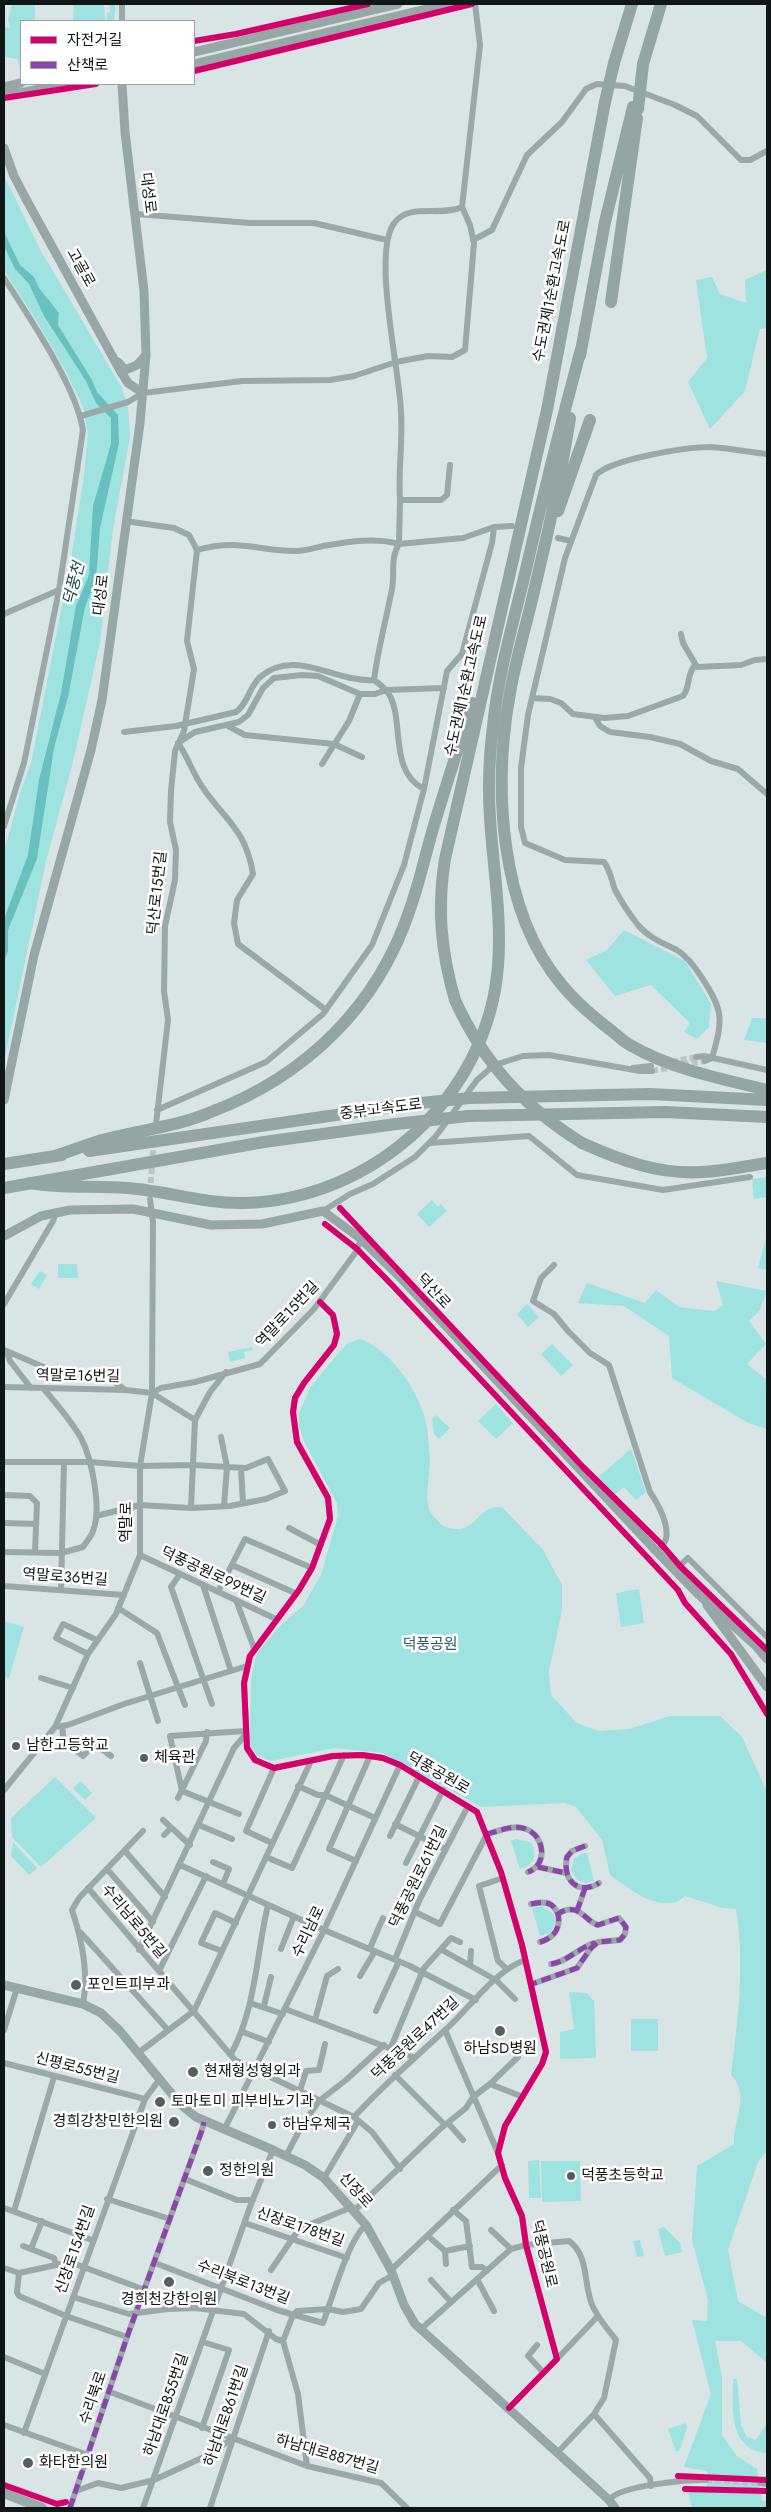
<!DOCTYPE html>
<html>
<head>
<meta charset="utf-8">
<style>
	body { margin:0 }
	#map { position:relative; width:771px; height:2512px; overflow:hidden; background:#d8e5e4; font-family:Jost,"Noto Sans KR",sans-serif }
	canvas { display:block }
	.frame { position:absolute; inset:0; border:5px solid #0e1716; pointer-events:none }
	.legend { position:absolute; left:20px; top:20px; width:175px; height:65px; box-sizing:border-box; background:#fff; border:1px solid #9fa2a2; margin:0; padding:6px 9px; list-style:none; font-size:15px; color:#0e1716 }
	.legend li { display:flex; align-items:center; gap:10px; height:25px }
	.legend b { width:25px; border:1px solid #9fa2a2 }
</style>
</head>
<body>
<div id="map">
<canvas width="771" height="2512"></canvas>
<div class="frame"></div>
<ul class="legend">
<li><b style="height:6px;background:#d6006c"></b>자전거길</li>
<li><b style="height:6px;background:#8e44ad"></b>산책로</li>
</ul>
</div>
<script>
const ctx = document.querySelector('canvas').getContext('2d');
ctx.lineJoin = 'round';
function paint(path, color) { ctx.fillStyle = color; ctx.fill(path, 'evenodd'); }
function stroke(path, color, width, dash) { ctx.strokeStyle = color; ctx.lineWidth = width; ctx.lineCap = dash ? 'butt' : 'round'; ctx.setLineDash(dash || []); ctx.stroke(path); }
function drawText(font, color, halo, rows, align = 'center') {
  ctx.font = font + ' Jost,"Noto Sans KR",sans-serif'; ctx.lineWidth = 5; ctx.setLineDash([]); ctx.textBaseline = 'middle'; ctx.strokeStyle = halo; ctx.fillStyle = color; for (const [text, x, y, turn = 0] of rows) {
    ctx.save(); ctx.translate(x, y); ctx.rotate((+turn || 0) * Math.PI / 180); ctx.textAlign = isNaN(turn) ? turn : align; if (halo) ctx.strokeText(text, 0, 0); ctx.fillText(text, 0, 0); ctx.restore();
  }
}
const green = new Path2D(`
	M12,4h23v17h-14v52l-3,-14 -14,-2v-29l6,-1 -2,-8z
	M74,4h30l1,17h-32z
	M109,4h7l-2,17h-7v-8l3,-1z
	M4,176l37,75 81,137 6,19 2,30 -17,92 -13,114 -28,123 -26,95 -42,201v-210l17,-62 10,-27 39,-198 14,-90 4,-42 -5,-26 -18,-37 -24,-42 -37,-58z
	M767,270v58l-7,1 -15,62 -35,38 -22,-47 19,-24 -11,-78 16,-3 8,17 26,9 -1,-23z
	M624,930l61,31 26,43 -2,23 -12,12 -13,-7 6,-9 -39,-38 -36,11 -29,-36 21,-10z
	M752,1018h15v25l-23,-3z
	M767,1177v20l-13,2 -2,-20z
	M432,1200l6,7 3,-3 6,7 -18,16 -12,-13z
	M767,1234v36l-9,-2z
	M58,1264h19l1,14h-20z
	M40,1271l7,4 -8,14 -8,-5z
	M716,1281l51,10 -7,19 -11,11 17,23 -19,20 20,16v49l-19,-6 -76,-45 -3,-42 -45,-30 -46,-3 9,-20 58,20 11,-13 23,17 35,4 9,-6z
	M527,1304l12,13 -11,10 -11,-13z
	M360,1339c29,10 55,47 64,76 4,13 5,31 6,45 0,15 -5,35 -1,49 2,5 11,15 15,17 32,14 33,-25 59,-18l40,42 19,35v26l-13,60 2,24 26,28 21,8 31,-2 41,-13h50l22,21 25,55v359l-9,11 -30,88 10,51 29,17v45l-26,-22h-26l7,36v58l15,21 20,13 5,32h5v7h-75l-4,-16h15l4,-7v-14l-23,-4 27,-73 -19,-74 15,1 1,-21 -16,-60 5,-74 37,-22c-1,-25 17,-49 -3,-69 7,-56 14,-110 5,-166l-13,-1 -38,-12c-4,3 -9,7 -14,7 -21,3 -44,-16 -61,-28l-8,-35 -26,-33 -11,-4 -84,4 -98,-54 -49,-5 -63,13 -14,-6 -7,-10 1,-65 4,-21 5,-10 22,-25 21,-18 18,-31 17,-59 -1,-13 -33,-62 -5,-14v-14l11,-25 26,-32 12,-13z
	M552,1344l21,21 -12,11 -20,-22z
	M252,1347l1,3 -9,2 1,6 -15,4 -2,-10z
	M496,1404l17,19 -17,16 -18,-18z
	M436,1415l14,13 -11,11 -5,-5 -2,-15z
	M631,1449l15,43 -10,8 -12,-13 -10,8 -16,-18z
	M639,1589l5,34 -23,4 -5,-34z
	M4,1621l20,6 -15,51 -5,-1z
	M55,1777l41,41 -55,49 -29,-30 -1,-19z
	M81,1781l11,12 -7,7 -12,-12z
	M516,1839l14,3c9,11 4,24 -10,27l-9,-28z
	M13,1842l24,26 -8,7 -18,-19z
	M582,1853h5l7,28 -9,2 -9,-4 -5,-9 3,-11z
	M542,1906l12,8 1,10 -5,9 -10,3 -8,-28z
	M569,1992l18,1 7,8 2,57 -36,1v-27l14,-3z
	M631,2019h27v32h-27z
	M539,2160l2,38h-12l-1,-37z
	M541,2161h39l1,40 -39,1z
	M664,2227l16,16 2,9 -17,4 -7,-27z
	M640,2240l4,16 -7,1 -4,-16z
	M733,2379h4l4,46 6,12 9,3 11,-17v30c-39,-3 -34,-45 -34,-74z
	M686,2423l1,4 -7,23 -4,2 -8,-23z`);
const water = new Path2D(`
	M4,232l16,33 14,12 5,11 20,25 -1,12 34,55 5,12 21,23 1,28 -19,85 -4,51 -11,28 -17,90 -14,51 -17,111 -29,71v21l-4,10v-42l24,-64 11,-75 22,-87 15,-87 13,-31 4,-69 18,-62v-26l-15,-15 -10,-22 -42,-65 -15,-32 -14,-15 -11,-23z`);
const streetTunnel = new Path2D(`
	M672,1062l24,-5
	M683,1065l22,-4
	M652,1071l21,-4
	M150,1192l4,-52
	M706,2480l54,3`);
const street = new Path2D(`
	M122,4v17
	M136,214l114,9h64l73,17
	M473,240l19,-10 35,-75 35,-33 24,-33 11,-5 28,2 50,19 22,11 44,44h9l17,-9
	M4,278c25,39 72,108 79,152l-24,160 -35,173 -20,63
	M81,416l47,-14 15,-9 99,-12 88,-1 24,-4 42,-14 32,-6 24,1 13,-7 9,-107 -4,-18 -8,-18
	M450,465l-3,30 -6,5h-41c-2,-30 3,-59 1,-88 -1,-41 -30,-161 -6,-190 15,-19 46,-5 67,-15l18,-162 -5,-41
	M125,521l49,7 15,7 8,15c42,-12 60,1 99,1 9,0 18,-3 27,-5 24,-4 51,-9 76,-2l1,-44
	M494,527l18,-1
	M558,538l13,3
	M4,614l55,-24
	M681,634l2,9 14,24 44,-2 14,-5 12,-1
	M532,698l18,1 11,4 12,11 31,4 24,-2 55,-20c8,-10 3,-21 12,-31
	M595,717l5,9 10,6 40,5 30,7 31,17 27,8 29,25
	M228,726l17,9 89,9 28,13
	M124,732l52,-6 60,-14c12,-8 13,-25 24,-35 35,-30 76,6 114,3
	M322,764l27,-43 11,-27
	M326,1010l-88,-66 -4,-21 3,-23 16,-26c-7,-44 -27,-53 -50,-86 -10,-14 -15,-31 -25,-45l17,-11 44,-10 9,-7 15,-27 11,-10 28,-3 16,1 42,18h15l11,-4 58,-2
	M696,1057l8,-1 63,14
	M705,1061l7,-3c11,-38 12,-47 -10,-80 -7,-11 -14,-21 -25,-28 -14,-7 -28,-12 -39,-25 -8,-10 -17,-24 -23,-35 -4,-11 -4,-18 -11,-28l-39,-2 -40,-17 -4,-16v-59l7,-53 37,-157 31,-83c15,-16 91,-28 114,-28 19,1 38,5 57,7
	M633,1068l18,-2
	M157,1110l109,-48 57,-48 49,-69 32,-80 20,-76 23,-118 15,-17 30,-111 2,-16 -31,11 -64,6c-9,14 -4,30 -7,45 -6,31 -14,60 -18,91 4,3 9,7 12,10 21,25 0,80 38,99
	M156,1124l12,-104 -4,-29 1,-65 10,-46 1,-30 -6,-28 1,-31 4,-40 9,-20 10,-62 -7,-28 10,-91
	M430,1143l99,-7 48,39 86,15 87,-13
	M323,1211l27,-17 23,-10 42,-27 21,-21 41,-56 16,-14 11,-4 19,-6 26,-1 91,16h12
	M554,1265l-13,13 -8,23 21,13 14,17 22,22 19,12 41,127c8,12 19,32 16,47 -1,4 -6,9 -9,13
	M320,1302l13,13 4,19 -3,11 -30,38 -9,15 -2,14 4,30 31,56 2,21 -18,49 -13,22 -49,66 -6,27 3,65 8,12 19,8 59,-12 29,-1 21,3 17,7 77,47 24,60 21,73 24,107 -4,12 -37,62 -7,27 7,25 17,38 4,29 31,114 -48,49
	M4,1304l49,-83 3,-9
	M4,1350l42,18 27,8 31,-2 21,16
	M7,1352l3,9 21,27
	M4,1387l122,3 26,3 43,27
	M152,1393l9,-5 34,-6 65,-18 54,-55 42,-57 5,-13
	M221,1437l6,30 -3,39
	M4,1462h86l50,4 53,-1 53,3 22,-9 17,32 -19,8 -36,7 -39,2 -51,-3 -44,11
	M241,1468l2,35
	M4,1495l26,1 7,7 -2,49
	M191,1508l4,-88 15,-28 16,-20
	M4,1523l32,1
	M289,1528l32,17
	M4,1552l57,1 22,-6c3,-5 8,-10 10,-16 9,-22 -1,-72 -12,-93 -10,-18 -24,-33 -37,-49
	M140,1555l136,64
	M232,1565l63,28
	M675,1570l13,-12 79,79
	M180,1574l-9,13 41,117
	M203,1585l28,86
	M4,1586l120,9
	M61,1590l3,-128
	M218,1592l27,-53 67,29
	M236,1600l18,48
	M118,1608l39,25 28,72
	M88,1654l-32,-16 7,-14 34,16
	M140,1663l18,58
	M41,1678l32,10
	M63,1726c-3,16 8,20 20,30l12,-12 16,12
	M55,1727l13,-2 56,-21 123,-38
	M298,1786l20,9h7l50,23
	M4,1790l51,-63 33,-73 28,-40 24,-59v-89l12,-73 1,-170 -3,-24
	M182,1791l-12,-55 75,-5
	M182,1791l57,23
	M178,1798l28,-57 1,-9
	M163,1820l27,25
	M395,1824l50,25
	M199,1825l33,14
	M164,1835l7,-7
	M390,1836l29,-59
	M272,1843l-26,-12 28,-63
	M585,1846l-13,5 -5,6c-5,23 11,39 32,26
	M125,1851l40,46
	M266,1857l26,11 52,-113
	M356,1861l-27,-12 41,-93
	M213,1862l16,7 -6,15
	M406,1863l37,-73
	M180,1865l144,65 86,36 66,34
	M538,1867l28,6
	M107,1869l46,53
	M503,1878l-24,8 19,75 9,8
	M88,1888l147,172 119,57 18,15 28,37
	M531,1904c12,-3 22,-3 27,10 21,-14 27,8 40,11l21,-7 7,9 -1,7 -5,6 -22,2 -7,6 -14,20 -45,16
	M577,1911l8,-23
	M415,1912l25,12 47,-90c12,-3 27,-10 39,-5 19,7 22,36 2,43
	M81,1933l87,97
	M540,1942c14,-4 21,-14 18,-28
	M370,1948l13,-30
	M281,1949l13,-33
	M139,1950l95,-202 11,-13
	M442,1950l54,30 19,19
	M222,1951l-21,-8 14,-30 21,10
	M395,1959l24,-58 49,-95
	M551,1964c16,-2 27,-16 43,-21
	M470,1965l1,-14
	M159,1971l47,-95
	M360,1976l15,-25
	M250,2003l33,11
	M83,2004c6,-31 -1,-64 -11,-94l7,-12 64,-67
	M264,2006l7,-29
	M285,2009l128,48
	M376,2011l23,-50
	M315,2020l12,-44 11,-7
	M4,2030l13,-42
	M445,2030l53,123
	M243,2032l26,10
	M391,2047l33,-79 27,-30 9,4
	M138,2053l56,-42 117,-250
	M231,2054c25,-45 25,-99 37,-149
	M518,2057l-28,27 33,13
	M4,2063l141,36
	M395,2075l50,50
	M300,2091l6,-20 13,-1 6,-26
	M354,2117c28,-31 60,-58 91,-87 26,-23 48,-58 80,-70
	M448,2123l15,17
	M225,2128l99,-198 76,-165
	M286,2156l15,-29 18,-26 27,-21 38,-35
	M324,2178l34,-57
	M185,2179l52,21h16
	M107,2199l63,20
	M4,2208l88,32
	M355,2210l85,-81 26,-21 7,-11 17,-13
	M453,2210l13,11 6,46h10l5,4
	M14,2211l40,-134
	M245,2223l102,35
	M491,2230l20,19
	M428,2236l17,15 1,13
	M23,2246l31,12 2,6
	M31,2249l11,-28
	M445,2251l25,-5
	M155,2263l122,47 46,13c9,-24 25,-83 43,-98
	M4,2268l15,5 -2,19 2,4 47,20 61,21
	M271,2270l28,-41 53,-22
	M391,2270l111,-105
	M19,2273l51,-11 75,28
	M477,2279l17,32
	M431,2280l20,22
	M143,2296l25,13 27,-1 49,6 32,25 7,2
	M73,2297l56,17 39,-5
	M421,2329l90,-80 15,-4 43,-4c21,15 14,46 24,66 6,12 15,23 23,33l-12,58 -10,16 -37,39
	M537,2345l-9,11 15,16
	M4,2357l41,17
	M557,2359l41,-43
	M110,2392l197,74 74,17 26,25
	M594,2414l56,64 1,8
	M4,2425l84,30
	M202,2428l27,-78 -26,-8
	M24,2433l121,-334 14,-19
	M307,2466l-9,-72 -15,-53 10,-26 4,-4 31,-2 15,3 18,-3 18,-26 14,-8
	M760,2483l7,1
	M76,2491l22,-8 23,5 33,-8 52,-24 26,-17
	M609,2500c11,-15 78,-20 97,-20
	M70,2508l57,-171 75,-207 2,-8
	M143,2508l108,-304 22,-54
	M210,2508l59,-177`);
const secondary = new Path2D(`
	M194,52l204,-48
	M194,64l254,-60
	M4,87l17,-4
	M4,96l62,-12
	M4,148l10,28 12,23 95,173 7,11 15,10
	M118,362l7,8 12,-5 9,-10
	M4,1100l30,-145 57,-205 11,-50 38,-277 6,-68 -2,-64 -19,-159 -3,-48
	M4,1236l37,-20 29,-6 63,-1 78,16 51,-1 61,-13 38,28 38,37 258,276 42,43 57,51 11,13
	M707,1605l60,82
	M4,1985l79,19 18,9 19,18 60,73 16,13 77,33 32,15 19,13 42,47 25,45 13,35 11,19 158,143 36,33 6,8`);
const primary = new Path2D(`
	M4,2493l38,15`);
const highway = new Path2D(`
	M614,63l18,-59
	M643,64l18,-60
	M611,302l26,-184
	M580,356l25,-134 28,-115
	M570,418c-10,64 -25,127 -40,190 -7,28 -15,56 -20,85 -17,92 -11,218 52,292 12,15 27,28 42,40 9,6 17,15 26,20 41,24 92,34 137,45
	M558,511l32,-91
	M455,1000c-14,-48 -18,-92 -10,-141l102,-449 58,-308
	M470,1098l180,-4 117,6
	M468,1116l198,-4 101,5
	M582,1143c38,17 77,32 120,29 22,-1 44,-6 65,-9
	M89,1151l322,-47
	M55,1156c16,-5 31,-11 47,-16 37,-10 74,-13 109,-28 95,-36 167,-106 199,-203 10,-28 16,-58 25,-87 12,-40 25,-79 37,-119
	M4,1164l58,-9
	M30,1183c33,6 65,2 98,5 39,3 76,16 116,15 129,-3 244,-107 254,-237 4,-50 -5,-99 -8,-148 -2,-30 -1,-61 3,-92 5,-49 18,-96 30,-144 18,-78 37,-155 58,-233
	M4,1188l260,-46 132,-18`);
const highwayBridge = new Path2D(`
	M605,102l9,-39
	M638,109l5,-45
	M455,1000c28,62 69,107 127,143
	M411,1104l59,-6
	M396,1124l72,-8`);
const quiet = new Path2D(`
	M487,1834c12,-3 27,-10 39,-5 19,7 22,36 2,43
	M585,1846l-13,5 -5,6c-5,23 11,39 32,26
	M538,1867l28,6
	M531,1904c12,-3 22,-3 27,10 21,-14 27,8 40,11l21,-7 7,9 -1,7 -5,6 -22,2 -7,6 -14,20 -45,16
	M577,1911l8,-23
	M540,1942c14,-4 21,-14 18,-28
	M551,1964c16,-2 27,-16 44,-21
	M70,2508l57,-171 75,-207 2,-8`);
const cycleway = new Path2D(`
	M194,41l42,-7 132,-30
	M194,71l278,-67
	M4,98l92,-14
	M340,1208l243,259 79,78 18,21 87,84
	M325,1224l32,25 36,37 285,304 7,13 46,51 36,60
	M320,1302l13,13 4,19 -3,11 -30,38 -9,15 -2,14 4,30 31,56 2,21 -18,49 -13,22 -49,66 -6,27 3,65 8,12 19,8 59,-12 29,-1 21,3 17,7 77,47 24,60 21,73 24,107 -4,12 -37,62 -7,27 7,25 17,38 4,29 31,114 -48,49
	M678,2476l89,4
	M4,2485l53,19 9,-2
	M685,2489l82,2`);
const markers = [
	[16,1746,5,"#555f5e"],
	[144,1758,5,"#555f5e"],
	[76,1985,6,"#555f5e"],
	[500,2031,6,"#555f5e"],
	[193,2072,6,"#555f5e"],
	[160,2102,6,"#555f5e"],
	[174,2122,6,"#555f5e"],
	[272,2125,5,"#555f5e"],
	[208,2171,6,"#555f5e"],
	[571,2176,5,"#555f5e"],
	[169,2282,6,"#555f5e"],
	[28,2463,6,"#555f5e"]
];
const streetNames = [
	["대성로",147,193,83],
	["고골로",80,268,61],
	["수도권제1순환고속도로",553,291,-79],
	["대성로",102,595,-83],
	["수도권제1순환고속도로",467,686,-77],
	["덕산로15번길",158,893,-84],
	["중부고속도로",381,1110,-7],
	["덕산로",433,1292,47],
	["역말로15번길",288,1315,-47],
	["역말로16번길",78,1377,1],
	["역말로",127,1522,-90],
	["덕풍공원로99번길",213,1576,25],
	["역말로36번길",65,1578,4],
	["덕풍공원로",438,1774,30],
	["덕풍공원로61번길",419,1877,-64],
	["수리남로5번길",133,1922,50],
	["수리남로",309,1932,-64],
	["덕풍공원로47번길",416,2039,-43],
	["신평로55번길",77,2069,14],
	["신장로",355,2191,48],
	["신장로178번길",300,2228,19],
	["신장로154번길",76,2250,-71],
	["덕풍공원로",543,2254,77],
	["수리북로13번길",243,2283,21],
	["수리북로",94,2398,-71],
	["하남대로855번길",167,2405,-71],
	["하남대로861번길",227,2416,-71],
	["하남대로887번길",327,2455,16]
];
const parkNames = [
	["덕풍공원",430,1645]
];
const poiNames = [
	["남한고등학교",26,1746],
	["체육관",154,1758],
	["포인트피부과",87,1985],
	["하남SD병원",500,2049,"center"],
	["현재형성형외과",204,2072],
	["토마토미 피부비뇨기과",171,2102],
	["경희강창민한의원",163,2122,"right"],
	["하남우체국",282,2125],
	["정한의원",219,2171],
	["덕풍초등학교",581,2176],
	["경희천강한의원",169,2300,"center"],
	["화타한의원",39,2463]
];
const waterNames = [
	["덕풍천",75,584,-75]
];
paint(green, '#9ee3e0');
paint(water, '#68c1be');
stroke(streetTunnel, '#bac6c5', 6, [6, 3]);
stroke(street, '#9aa9a8', 6);
stroke(secondary, '#97a7a6', 9);
stroke(primary, '#9aaaa8', 10);
stroke(highway, '#95a5a4', 12);
stroke(highwayBridge, '#95a5a4', 12);
stroke(quiet, '#8e44ad', 5, [10, 5]);
stroke(cycleway, '#d6006c', 6);
for (const [x, y, r, color] of markers) { const dot = new Path2D(); dot.arc(x, y, r, 0, 2 * Math.PI); ctx.fillStyle = color; ctx.fill(dot); stroke(dot, '#fff', 2); }
drawText('15px', '#0e1716', '#fff', streetNames);
drawText('15px', '#2c5e5c', '#fff', parkNames);
drawText('15px', '#0e1716', '#fff', poiNames, 'left');
drawText('italic 16px', '#184c4a', '#fff', waterNames);
</script>
</body>
</html>
